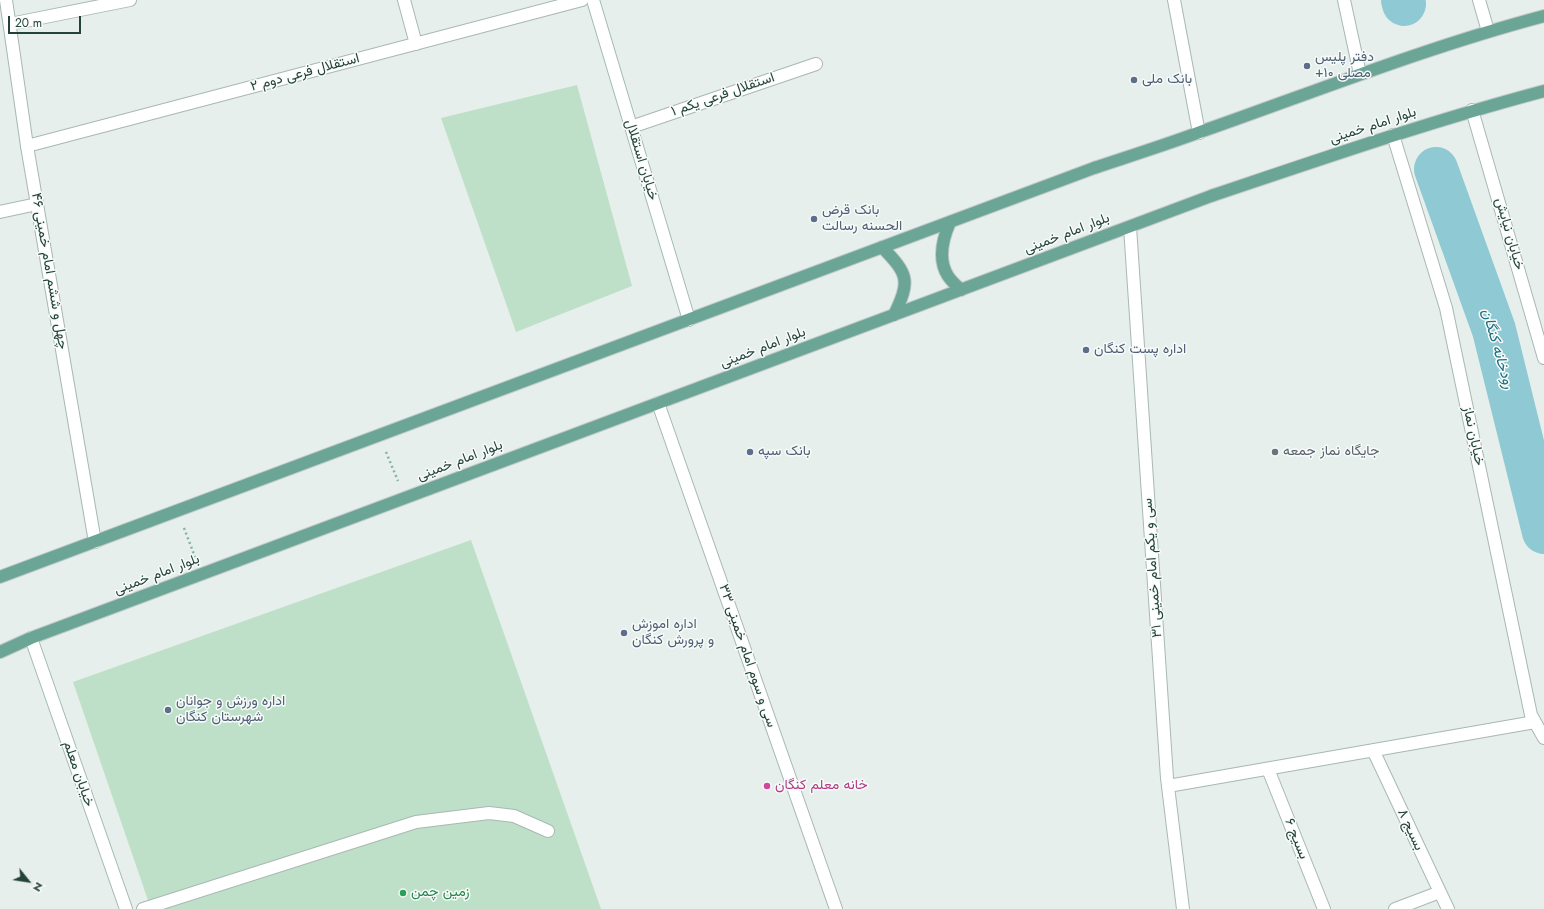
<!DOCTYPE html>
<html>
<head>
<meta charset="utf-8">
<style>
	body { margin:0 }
	#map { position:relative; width:1544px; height:909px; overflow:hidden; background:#e6efeb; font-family:Jost,sans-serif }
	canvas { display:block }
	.north { position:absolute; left:8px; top:861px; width:40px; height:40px; -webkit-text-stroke:3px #f7fbf9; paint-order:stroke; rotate:120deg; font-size:11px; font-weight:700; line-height:16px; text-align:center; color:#24423a }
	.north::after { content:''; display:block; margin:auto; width:14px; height:18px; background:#24423a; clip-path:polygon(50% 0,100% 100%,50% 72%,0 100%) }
	.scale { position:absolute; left:8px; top:16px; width:73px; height:18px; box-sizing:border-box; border:2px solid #24423a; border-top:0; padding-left:5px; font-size:12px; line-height:14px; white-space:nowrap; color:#24423a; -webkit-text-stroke:3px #f7fbf9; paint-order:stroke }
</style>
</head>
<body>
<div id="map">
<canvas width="1544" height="909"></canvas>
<div class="north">N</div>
<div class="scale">20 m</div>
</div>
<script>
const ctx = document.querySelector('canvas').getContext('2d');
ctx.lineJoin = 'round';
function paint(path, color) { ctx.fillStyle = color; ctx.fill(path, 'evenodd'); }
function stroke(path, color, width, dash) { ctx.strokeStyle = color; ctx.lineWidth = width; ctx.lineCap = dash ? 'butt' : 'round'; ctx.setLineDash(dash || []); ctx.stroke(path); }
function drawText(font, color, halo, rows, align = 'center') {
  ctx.font = font + ' Jost,Vazirmatn,sans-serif'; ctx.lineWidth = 3; ctx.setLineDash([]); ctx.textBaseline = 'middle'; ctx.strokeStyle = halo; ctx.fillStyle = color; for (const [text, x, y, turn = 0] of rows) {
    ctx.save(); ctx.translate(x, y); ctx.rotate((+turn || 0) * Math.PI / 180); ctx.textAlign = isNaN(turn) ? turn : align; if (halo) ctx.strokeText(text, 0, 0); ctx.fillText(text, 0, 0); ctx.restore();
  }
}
const green = new Path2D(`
	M577,85l55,201 -116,46 -75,-214z
	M471,540l130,369h-450l-78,-227z`);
const river = new Path2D(`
	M1403,0l1,4
	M1436,169l58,161 50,202`);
const path = new Path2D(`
	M386,452l12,29
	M184,528l11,29`);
const service = new Path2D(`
	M404,0l12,44
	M27,146l555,-146
	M0,212l37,-8
	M143,909l273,-87 73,-9 25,3 34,15`);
const minor = new Path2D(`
	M6,0l21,146 68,396
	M1174,0l25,133
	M1344,0l16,74
	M1479,0l9,31
	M10,24l120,-24
	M1472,110l72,248
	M631,127l185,-63
	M1393,135l53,173 85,407 13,23
	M1130,227l37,551 16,131
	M658,403l178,506
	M1373,750l75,159
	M1268,769l56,140
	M1168,786l367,-64
	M1395,909l45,-17`);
const secondary = new Path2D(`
	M593,0l96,320
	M31,638l95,271`);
const primary = new Path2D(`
	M950,222c-7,16 -13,37 -2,54 3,5 9,10 13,14
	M882,247c26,27 29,33 12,68
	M0,577l1094,-409c36,-12 71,-23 106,-36 114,-40 227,-85 344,-116
	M0,652l31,-14 1180,-442c110,-37 220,-75 333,-105`);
const markers = [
	[1307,66,4,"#5c6f8a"],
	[1134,80,4,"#5c6f8a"],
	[814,219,4,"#5c6f8a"],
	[1086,350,4,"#5c6f8a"],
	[750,452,4,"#5c6f8a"],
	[1275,452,4,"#6b7280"],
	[624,633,4,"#5c6f8a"],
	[168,710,4,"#5c6f8a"],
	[767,786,4,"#d1479c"],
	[403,893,4,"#2e9e5b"]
];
const serviceNames = [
	["دفتر پلیس",1315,58],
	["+۱۰ مصلی",1315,74],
	["بانک ملی",1142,80],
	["بانک قرض",822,211],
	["الحسنه رسالت",822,227],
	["اداره پست کنگان",1094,350],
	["بانک سپه",758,452],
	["اداره اموزش",632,625],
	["و پرورش کنگان",632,641],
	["اداره ورزش و جوانان",176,702],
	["شهرستان کنگان",176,718]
];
const streetNames = [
	["استقلال فرعی دوم ۲",305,73,-15],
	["استقلال فرعی یکم ۱",723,95,-19],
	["بلوار امام خمینی",1373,126,-18],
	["خیابان استقلال",641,160,73],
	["بلوار امام خمینی",1067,234,-21],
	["خیابان نیایش",1509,234,74],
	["چهل و ششم امام خمینی ۴۶",49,271,80],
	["بلوار امام خمینی",763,348,-21],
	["خیابان نماز",1473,436,78],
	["بلوار امام خمینی",460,461,-21],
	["سی و یکم امام خمینی ۳۱",1153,568,-94],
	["بلوار امام خمینی",157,575,-21],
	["سی و سوم امام خمینی ۳۳",747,656,71],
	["خیابان معلم",78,774,71],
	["بسیج ۸",1410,830,65],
	["بسیج ۶",1296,839,68]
];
const worshipNames = [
	["جایگاه نماز جمعه",1283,452]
];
const hotelNames = [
	["خانه معلم کنگان",775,786]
];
const leisureNames = [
	["زمین چمن",411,893]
];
const waterNames = [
	["رودخانه کنگان",1497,349,74]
];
paint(green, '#bfe0c8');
stroke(river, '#8ec9d4', 44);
stroke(service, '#a8b8b2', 14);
stroke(minor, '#a8b8b2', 14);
stroke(secondary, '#a4bbb3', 14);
stroke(primary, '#c2cac8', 14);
stroke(path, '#86b3a5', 2.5, [2, 3]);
stroke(service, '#fff', 12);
stroke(minor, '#fff', 12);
stroke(secondary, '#fff', 12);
stroke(primary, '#6aa596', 12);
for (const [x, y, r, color] of markers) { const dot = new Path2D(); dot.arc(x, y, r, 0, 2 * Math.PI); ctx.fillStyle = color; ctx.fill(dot); stroke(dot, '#f7fbf9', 1.5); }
drawText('14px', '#4e5e75', '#f7fbf9', serviceNames, 'left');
drawText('14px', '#24423a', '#f7fbf9', streetNames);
drawText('14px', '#5b616d', '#f7fbf9', worshipNames, 'left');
drawText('14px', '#b23c85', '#f7fbf9', hotelNames, 'left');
drawText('14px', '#27864d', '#f7fbf9', leisureNames, 'left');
drawText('italic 15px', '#1c6f80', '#f7fbf9', waterNames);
</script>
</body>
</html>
